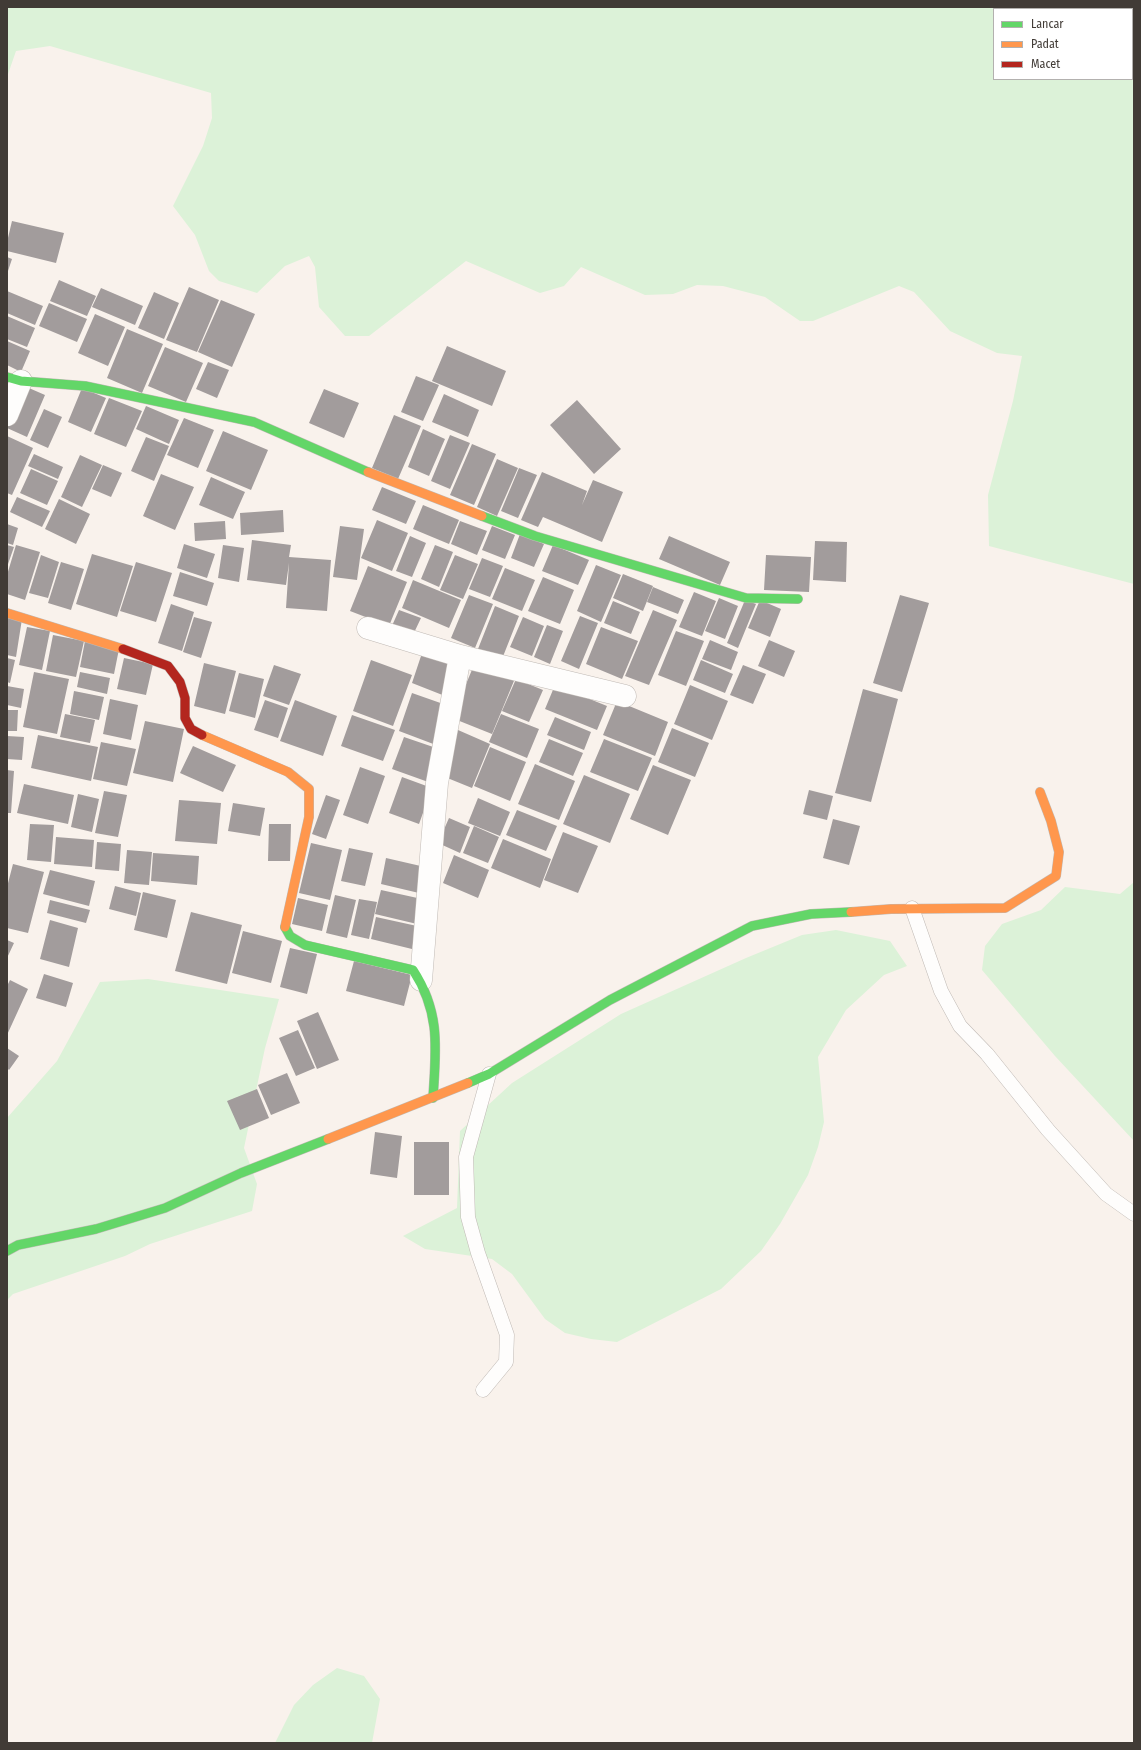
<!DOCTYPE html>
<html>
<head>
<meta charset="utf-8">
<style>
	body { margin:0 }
	#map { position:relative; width:1141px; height:1750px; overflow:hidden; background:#f9f2ec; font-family:"Fira Sans Condensed",sans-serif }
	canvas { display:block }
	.frame { position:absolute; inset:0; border:8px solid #413b36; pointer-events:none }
	.legend { position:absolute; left:993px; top:8px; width:140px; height:72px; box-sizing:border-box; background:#fff; border:1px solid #b3b1af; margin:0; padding:5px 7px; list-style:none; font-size:12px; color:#413b36 }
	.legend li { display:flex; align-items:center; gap:8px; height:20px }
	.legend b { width:20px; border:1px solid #b3b1af }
</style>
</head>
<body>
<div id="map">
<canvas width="1141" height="1750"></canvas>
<div class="frame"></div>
<ul class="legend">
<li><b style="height:5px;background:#63d668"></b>Lancar</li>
<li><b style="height:5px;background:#ff974d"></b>Padat</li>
<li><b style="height:5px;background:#b3261e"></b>Macet</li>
</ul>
</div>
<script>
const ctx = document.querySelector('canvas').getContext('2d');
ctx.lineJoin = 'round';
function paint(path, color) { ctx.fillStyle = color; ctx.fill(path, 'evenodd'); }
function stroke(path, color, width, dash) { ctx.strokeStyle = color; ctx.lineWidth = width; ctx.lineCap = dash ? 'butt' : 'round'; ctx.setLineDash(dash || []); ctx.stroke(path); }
const green = new Path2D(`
	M7,7h1127v577l-145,-38 -1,-51 25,-94 9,-45 -25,-3 -47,-22 -36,-39 -15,-6 -86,35h-13l-35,-24 -42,-11 -26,-1 -24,9 -28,1 -64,-28 -17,19 -24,7 -74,-32 -97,75h-24l-26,-29 -4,-40 -6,-11 -24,10 -28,27 -38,-12 -10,-10 -14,-36 -22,-29 30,-60 9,-28 -1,-25 -161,-47 -34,5 -9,26zM994,9h138v70h-138z
	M1134,882v259l-79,-85 -73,-86 3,-24 17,-22 39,-14 24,-23 55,7z
	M836,930l54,11 17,25 -23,9 -38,35 -28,47 6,65 -6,25 -10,28 -28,49 -19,27 -40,38 -104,53 -26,-3 -26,-6 -20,-14 -33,-45 -20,-15 -67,-10 -22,-13 54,-28 3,-77 52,-48 109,-69 125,-56 56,-23z
	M148,979l131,20 -14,49 -21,100 13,36 -5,27 -102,33 -25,12 -112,38 -6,6v-182l50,-57 43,-79z
	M337,1668l27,8 16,23 -8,44h-97l19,-38 19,-20z`);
const building = new Path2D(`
	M12,221l52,12 -8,30 -49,-12v-9z
	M7,257l5,2 -5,15z
	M59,280l37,16 -9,20 -37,-15z
	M189,287l30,13 -22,52 -31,-12z
	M101,288l42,18 -8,19 -43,-18z
	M7,291l36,15 -8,19 -28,-12z
	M154,292l25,11 -15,36 -26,-11z
	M221,300l34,14 -23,53 -34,-15z
	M49,303l38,16 -10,23 -38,-16z
	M95,314l30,13 -17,39 -30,-13z
	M7,316l28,12 -8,19 -20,-8z
	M127,329l36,15 -21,49 -35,-15z
	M7,341l23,10 -9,21 -14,-7z
	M447,346l59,25 -14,35 -60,-25z
	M165,347l38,16 -17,39 -38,-16z
	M208,362l21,8 -12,28 -21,-9z
	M416,376l23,9 -16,36 -22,-9z
	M22,385l23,10 -18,42 -20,-9v-9z
	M82,388l24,10 -15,34 -23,-10z
	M324,389l35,14 -15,35 -35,-15z
	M444,394l35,16 -11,27 -36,-15z
	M109,398l33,13 -16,36 -32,-13z
	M577,400l44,49 -27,25 -44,-49z
	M146,406l33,14 -10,24 -33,-15z
	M44,409l18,8 -14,31 -18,-8z
	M394,415l27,11 -23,53 -26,-11z
	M184,418l30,12 -16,38 -31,-13z
	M423,429l22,10 -16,37 -21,-9z
	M223,431l45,19 -17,40 -45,-19z
	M450,435l20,8 -20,46 -19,-8z
	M7,436l26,12 -21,47 -5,-2z
	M146,437l23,9 -15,35 -23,-10z
	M472,444l24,10 -22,51 -24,-10z
	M34,454l29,13 -5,12 -30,-13z
	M80,455l22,10 -20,42 -21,-10z
	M497,459l21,9 -21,48 -20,-9z
	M103,465l19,8 -11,24 -19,-8z
	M519,468l18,7 -19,43 -17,-7z
	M31,469l27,12 -11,24 -27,-12z
	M542,472l45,19 -5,14 11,-25 30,12 -21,50 -59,-25 -5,10 -17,-7z
	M161,474l33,13 -19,43 -32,-14z
	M211,477l34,15 -12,27 -34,-14z
	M382,487l34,14 -10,23 -34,-14z
	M17,497l33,14 -8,16 -32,-15z
	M59,499l31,15 -14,30 -31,-15z
	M423,505l36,15 -10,24 -36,-15z
	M283,510l1,22 -43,3 -1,-22z
	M377,520l31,13 -16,38 -31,-13z
	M225,521l1,18 -31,2 -1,-18z
	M460,521l27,10 -10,24 -26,-11z
	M7,524l11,4 -5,17 -6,-2z
	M340,526l24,3 -7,51 -24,-3z
	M492,526l23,9 -10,24 -23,-9z
	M520,534l24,10 -10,23 -23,-9z
	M410,536l16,7 -14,34 -16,-6z
	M669,536l61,26 -10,23 -61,-26z
	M252,540l39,5 -2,12 42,3 -4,51 -41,-3 3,-45 -3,22 -39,-5z
	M815,541l32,1 -1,40 -33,-2z
	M184,544l31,10 -8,24 -30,-10z
	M7,545l7,2 -7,20z
	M16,545l24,7 -15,48 -18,-6v-19z
	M223,545l21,3 -5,34 -21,-4z
	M435,545l18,7 -14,35 -18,-8z
	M553,545l36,15 -11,25 -36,-14z
	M92,554l41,12 -16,51 -41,-13z
	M41,555l18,7 -11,36 -19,-5z
	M455,555l23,9 -15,35 -23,-9z
	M766,555l45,2 -2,35 -45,-2z
	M482,558l21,8 -13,31 -21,-8z
	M61,562l23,7 -13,41 -23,-7z
	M136,562l36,11 -16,49 -36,-11z
	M596,565l25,10 -20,47 -24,-11z
	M368,566l39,16 -18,44 -39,-15z
	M505,568l30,12 -13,31 -30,-12z
	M180,572l34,11 -7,23 -34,-10z
	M623,574l30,12 -10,25 -30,-13z
	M543,577l31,13 -14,34 -32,-13z
	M413,580l48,20 -12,28 -47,-20z
	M653,587l31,13 -6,14 -31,-12z
	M694,592l22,9 -14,35 -23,-9z
	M469,595l24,9 -18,44 -24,-10z
	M900,595l29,8 -27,89 -29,-9z
	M719,598l19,8 -13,33 -20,-8z
	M745,600l11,4 -18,44 -11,-5z
	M760,600l21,9 -11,28 -22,-9z
	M613,601l27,11 -9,22 -27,-11z
	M171,604l23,8 -12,39 -24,-8z
	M495,606l24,10 -17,43 -24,-10z
	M399,610l22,8 -9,19 -21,-9z
	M653,610l24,10 -28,65 -24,-9z
	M7,616l15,3 -6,38 -9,-2z
	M580,616l18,7 -19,46 -18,-8z
	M194,617l18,5 -11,36 -18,-6z
	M523,617l21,9 -12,30 -22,-9z
	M547,625l16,6 -13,33 -16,-7z
	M27,627l23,4 -8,39 -23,-5z
	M601,627l37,14 -16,38 -36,-15z
	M676,631l28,10 -18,45 -28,-11z
	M53,635l31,6 -8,36 -30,-6z
	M710,640l28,12 -7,18 -29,-11z
	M769,640l26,11 -11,26 -26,-11z
	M85,641l34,8 -5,25 -34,-7z
	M423,650l35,11 -13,35 -33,-13z
	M7,658l8,2 -5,23 -3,-1z
	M124,658l29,6 -7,31 -29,-6z
	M371,660l41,15 -19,51 -40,-15z
	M476,660l40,16 -24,58 -40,-16z
	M701,660l32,14 -8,19 -32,-13z
	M204,663l32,8 -11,43 -31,-8z
	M274,665l27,9 -12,31 -26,-9z
	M743,665l23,9 -13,30 -23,-9z
	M34,672l35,7 -12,55 -34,-7z
	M80,672l30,6 -3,16 -30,-7z
	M239,673l25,6 -9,39 -26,-7z
	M516,679l27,11 -14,32 -27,-11z
	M555,685l52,21 -10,24 -52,-21z
	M690,685l38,16 -16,39 -38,-16z
	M7,686l17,3 -3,19 -14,-3z
	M863,689l35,10 -27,103 -36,-9z
	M74,691l30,6 -5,23 -29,-6z
	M412,693l37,13 -13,39 -37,-14z
	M110,699l28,6 -7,35 -28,-6z
	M265,700l23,8 -10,30 -24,-8z
	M295,700l42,16 -14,40 -43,-15z
	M617,701l51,21 -13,34 -52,-21z
	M7,710h11l-1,21h-10z
	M65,714l30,6 -5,23 -30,-6z
	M501,714l38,15 -12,29 -38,-16z
	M352,715l43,15 -12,31 -42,-15z
	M555,717l36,15 -7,18 -37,-15z
	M145,721l39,8 -11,53 -40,-9z
	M672,728l37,15 -14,34 -37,-15z
	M458,730l32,14 -18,44 -32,-13z
	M38,735l60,12 -7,34 -60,-13z
	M7,736l17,1 -2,23 -15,-1z
	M404,737l38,13 -11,33 -39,-14z
	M549,739l34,14 -10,23 -34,-14z
	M604,739l48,19 -14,33 -48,-19z
	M101,742l35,7 -9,37 -34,-7z
	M193,746l43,19 -13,27 -43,-19z
	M490,747l36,15 -16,39 -36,-15z
	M535,764l40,17 -16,39 -41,-16z
	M653,765l38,15 -23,55 -38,-16z
	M360,767l25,9 -17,48 -25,-9z
	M7,770l7,1 -3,42h-4z
	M584,775l46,19 -20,49 -47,-19z
	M402,777l30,11 -13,36 -30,-11z
	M24,784l50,11 -6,29 -51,-11z
	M809,790l24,6 -6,24 -24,-6z
	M104,791l23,4 -9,42 -23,-4z
	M78,794l21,5 -7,33 -21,-5z
	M326,795l14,5 -14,39 -14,-5z
	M478,798l32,14 -10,24 -32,-13z
	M179,800l42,3 -4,41 -42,-3z
	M233,803l32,5 -5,28 -32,-5z
	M517,810l40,16 -11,25 -40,-16z
	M449,818l21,9 -10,26 -22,-10z
	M833,819l27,7 -11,39 -26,-7z
	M30,824l24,1 -3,37 -24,-2z
	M269,824h22l-1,37h-22z
	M474,826l25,11 -11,26 -25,-10z
	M563,832l35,14 -20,47 -34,-13z
	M56,837l38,3 -2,27 -38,-3z
	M503,839l48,20 -11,29 -49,-20z
	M97,842l24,2 -2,27 -24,-2z
	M311,843l31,7 -12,50 -31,-7z
	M349,848l24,5 -8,33 -24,-5z
	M127,850l25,2 -3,33 -25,-2z
	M153,853l46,3 -2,29 -46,-4z
	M454,855l35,15 -11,28 -35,-15z
	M386,858l39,9 -6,26 -38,-9z
	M13,864l31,8 -16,61 -21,-5v-41z
	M50,870l45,11 -6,25 -46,-12z
	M115,886l26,7 -5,23 -27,-7z
	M381,890l41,9 -5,25 -42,-10z
	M143,892l33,8 -9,38 -33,-8z
	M335,895l21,5 -9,38 -21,-5z
	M298,898l30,7 -6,26 -30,-7z
	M359,899l18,3 -8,37 -18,-4z
	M50,900l40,10 -4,13 -39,-10z
	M191,912l51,13 -15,59 -52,-13z
	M376,917l41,9 -5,23 -41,-10z
	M50,920l28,8 -9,39 -29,-8z
	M243,931l39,10 -11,42 -39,-10z
	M7,940l7,3 -7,15z
	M290,948l27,6 -10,40 -27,-7z
	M354,961l58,14 -8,31 -58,-15z
	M44,974l29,9 -7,24 -30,-9z
	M10,980l18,9 -21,46v-49z
	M318,1012l21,48 -22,9 -20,-48z
	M298,1030l17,38 -19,8 -17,-38z
	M7,1048l12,8 -10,14 -2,-2z
	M287,1073l13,30 -29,12 -13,-30z
	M257,1089l12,29 -29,12 -13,-29z
	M375,1132l27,4 -5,42 -27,-4z
	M414,1142h35v53h-35z`);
const lane = new Path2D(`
	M912,908l29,83 19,35 27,28 61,76 58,64 28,20
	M483,1390l23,-28 1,-27 -29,-82 -10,-36 -2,-60 23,-83`);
const street = new Path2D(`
	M7,415l14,-34
	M368,628l92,28 165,40
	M421,980l16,-197 23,-127`);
const fast = new Path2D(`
	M7,377l14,4 64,5 169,36 114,50
	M482,516l53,20 211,62 52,1
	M285,927l5,9 15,9 108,25c28,43 23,79 20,128
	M468,1083l21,-9 121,-74 142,-74 59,-12 40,-2
	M7,1251l11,-6 78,-16 69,-21 76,-35 87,-34`);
const slow = new Path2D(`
	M368,472l114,44
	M7,613l116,36
	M202,735l86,37 21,17v28l-24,110
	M851,912l40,-3 114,-1 51,-32 3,-24 -8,-31 -11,-29
	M328,1139l140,-56`);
const jam = new Path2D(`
	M123,649l45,17 12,16 5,16v20l6,11 11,6`);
paint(green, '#dcf2d8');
paint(building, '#a29c9c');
stroke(lane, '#c0bab5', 15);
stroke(street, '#c0bab5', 23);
stroke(fast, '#c0bab5', 10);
stroke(slow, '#c0bab5', 10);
stroke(jam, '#c0bab5', 10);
stroke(lane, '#fefdfc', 14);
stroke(street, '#fefdfc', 22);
stroke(fast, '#63d668', 9);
stroke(slow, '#ff974d', 9);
stroke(jam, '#b3261e', 9);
</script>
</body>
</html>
